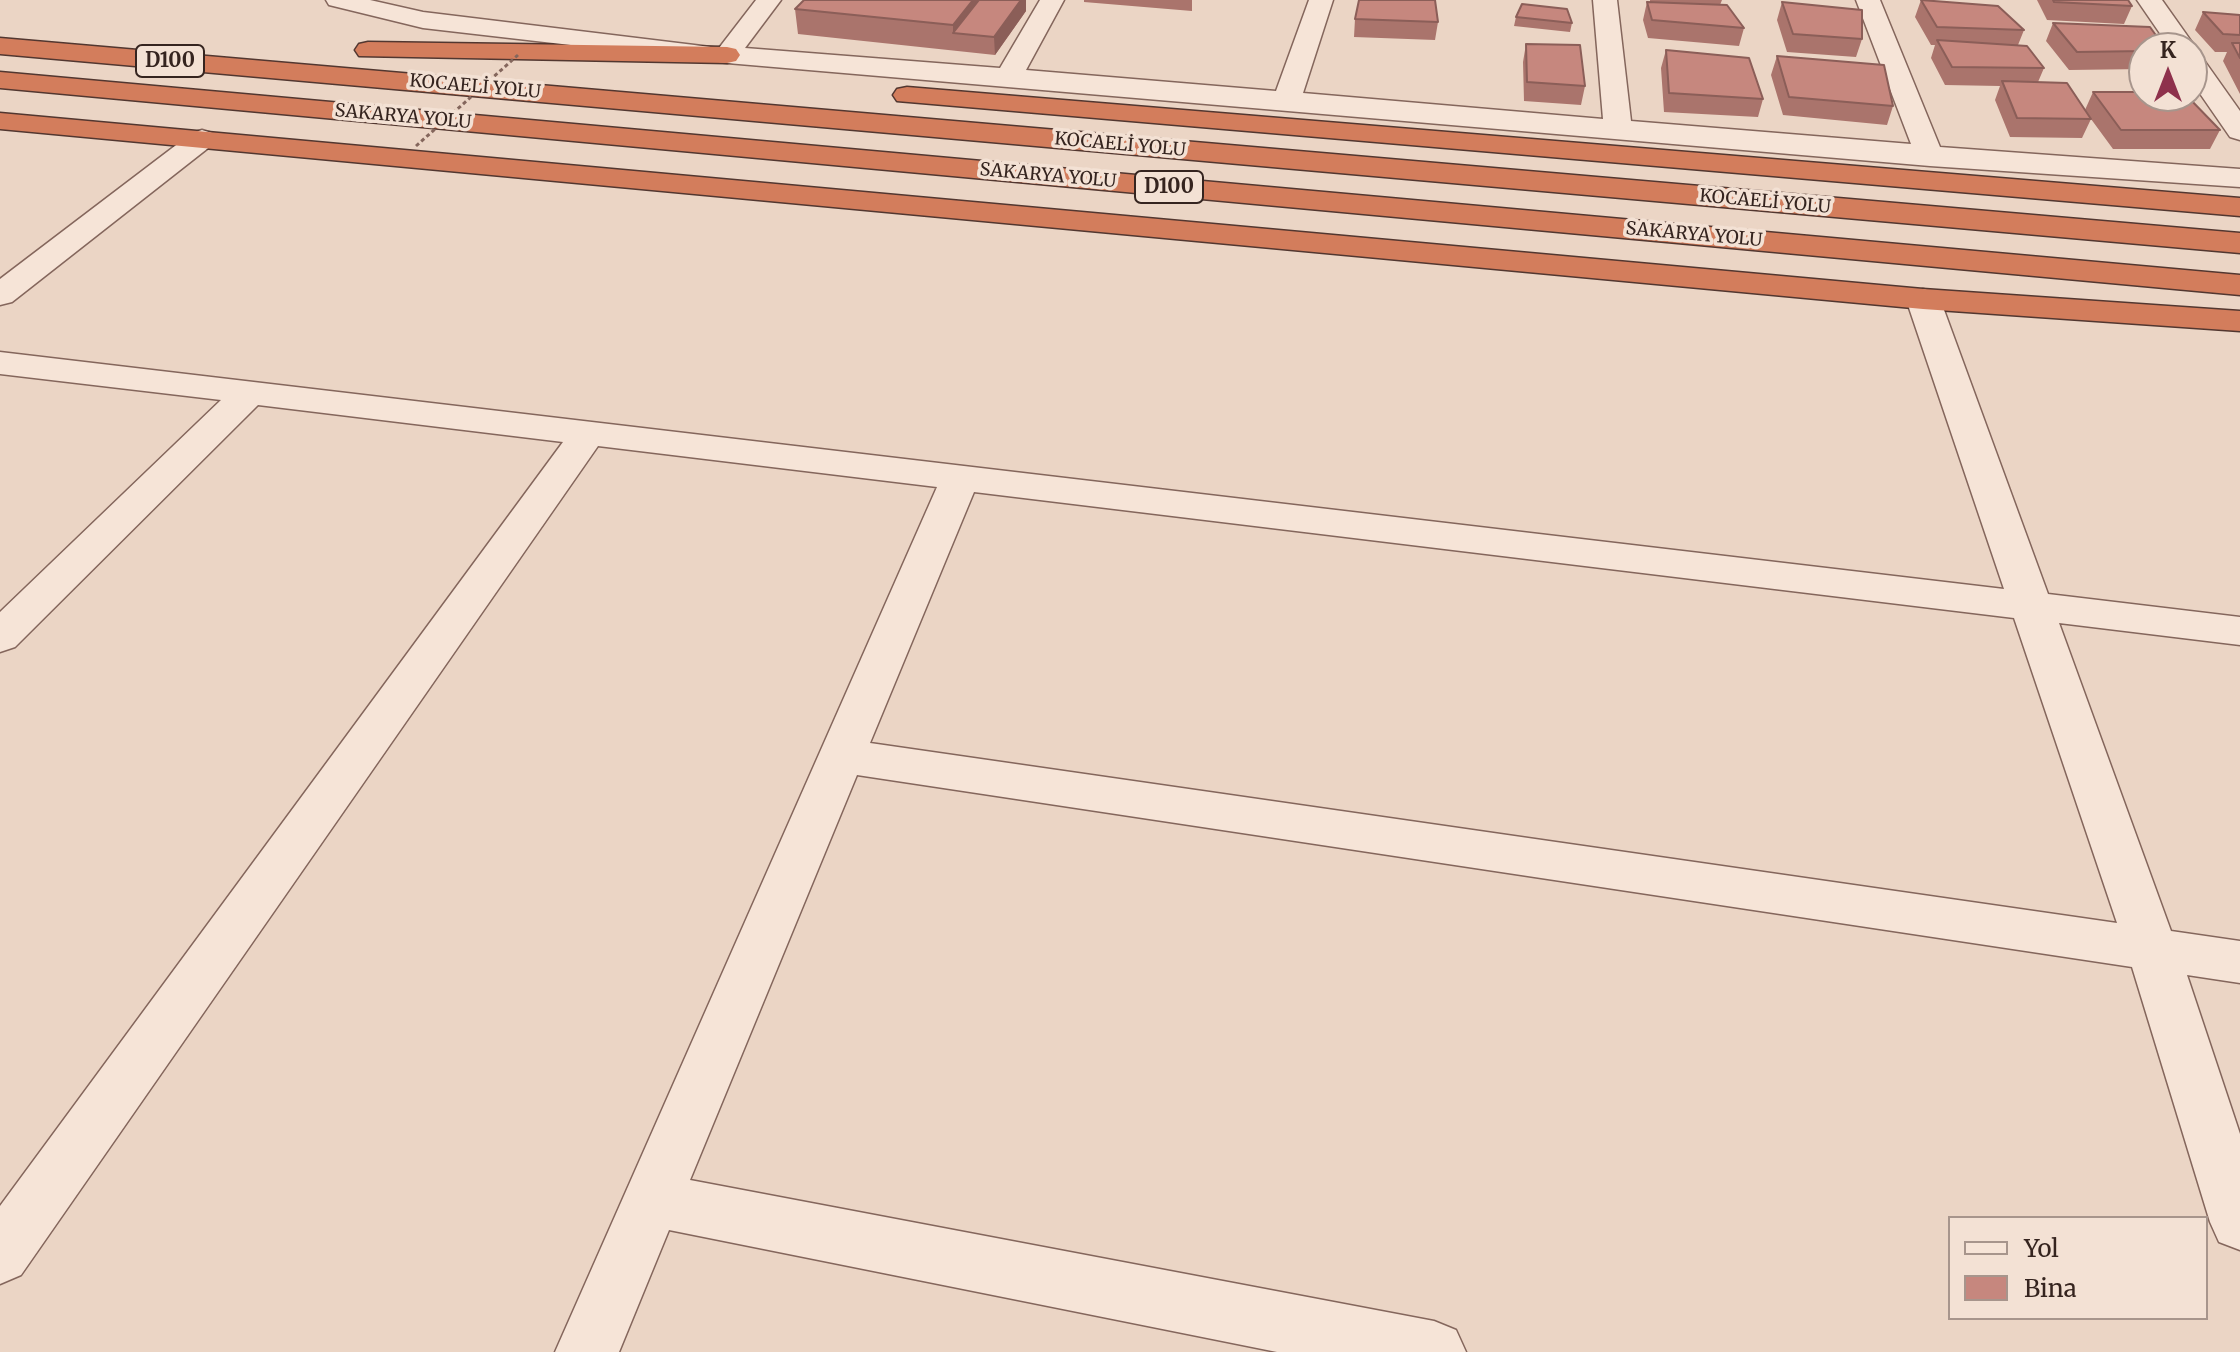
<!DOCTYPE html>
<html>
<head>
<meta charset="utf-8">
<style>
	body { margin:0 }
	#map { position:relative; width:2240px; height:1352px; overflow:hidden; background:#ebd5c5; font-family:Merriweather,serif }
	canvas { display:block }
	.legend { position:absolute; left:1948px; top:1216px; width:260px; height:104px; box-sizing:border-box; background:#f3e1d4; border:2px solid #a7958c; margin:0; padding:10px 14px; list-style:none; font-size:24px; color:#35241f }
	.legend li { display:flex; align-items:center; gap:16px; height:40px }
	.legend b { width:40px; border:2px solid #a7958c }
	.north { position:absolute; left:2128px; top:32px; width:80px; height:80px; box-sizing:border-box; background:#f3e1d4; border:2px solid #a7958c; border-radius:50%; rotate:0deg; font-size:22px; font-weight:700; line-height:32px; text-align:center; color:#35241f }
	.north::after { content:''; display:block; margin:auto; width:28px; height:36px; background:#8e314c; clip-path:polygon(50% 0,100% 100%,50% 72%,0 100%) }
</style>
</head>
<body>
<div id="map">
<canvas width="2240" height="1352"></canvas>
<ul class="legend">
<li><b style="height:10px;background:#f6e4d7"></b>Yol</li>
<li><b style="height:22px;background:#c6877e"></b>Bina</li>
</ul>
<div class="north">K</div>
</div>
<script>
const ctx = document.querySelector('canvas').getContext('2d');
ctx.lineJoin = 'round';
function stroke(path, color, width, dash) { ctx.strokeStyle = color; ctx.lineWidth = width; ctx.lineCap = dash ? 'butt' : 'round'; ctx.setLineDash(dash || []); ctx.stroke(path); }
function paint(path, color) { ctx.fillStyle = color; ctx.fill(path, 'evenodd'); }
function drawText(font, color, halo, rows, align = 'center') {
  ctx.font = font + ' Merriweather,serif'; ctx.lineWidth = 7; ctx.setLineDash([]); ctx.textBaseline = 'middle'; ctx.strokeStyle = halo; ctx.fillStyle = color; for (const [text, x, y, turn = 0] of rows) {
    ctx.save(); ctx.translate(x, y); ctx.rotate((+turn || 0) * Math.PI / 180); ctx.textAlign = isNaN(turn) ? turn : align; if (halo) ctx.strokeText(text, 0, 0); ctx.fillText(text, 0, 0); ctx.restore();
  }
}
const street = new Path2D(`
	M326,0h44l53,12 296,36 37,-48h25l-36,48 255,20 40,-68h24l-38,70 250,21 33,-91h24l-30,93 300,26 -10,-119h24l14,121 280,23 -55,-144h24l60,147 300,22v18l-310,-21 -1203,-103 -304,-35 -94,-23z
	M2137,0h25l34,48 -4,6v-6h-22z
	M2192,54l9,2 39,55v29l-10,-3 -38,-55z
	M202,130l10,3 4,6 -4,6 -200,157 -12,3v-26l192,-146z
	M1923,289l12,3 5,7 108,295 192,23v28l-181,-22 112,308 69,10v42l-53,-8 53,159v116l-21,-8 -9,-20 -78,-255 -1275,-192 -167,405 744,141 22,9 10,22h-189l-608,-122 -50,122h-64l382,-865 -339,-41 -577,829 -21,9v-78l563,-764 -305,-37 -243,242 -15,5v-40l221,-212 -221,-26v-22l2004,237 -98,-290 5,-7zM974,492l1040,126 103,305 -1247,-180z`);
const highway = new Path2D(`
	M0,38l2240,195v20l-2240,-199z
	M368,42l359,5 9,2 4,6 -4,6 -9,2 -368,-7 -4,-6 4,-6z
	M0,72l2240,203v20l-2240,-207z
	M907,87l1333,111v18l-1343,-115 -4,-6 4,-6z
	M0,113l1923,176 317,22v20l-317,-22 -1923,-180z`);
const pathBridge = new Path2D(`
	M416,146l102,-91`);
const wall = new Path2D(`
	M1084,0h108v11l-108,-9z
	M1650,0h72l-2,5 24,23 -5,18 -91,-8 -5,-18 4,-18h3z
	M1921,0l103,30 -6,15 26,23 -6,14 47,28 8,-18 127,38 -10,19h-97l-22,-30 -9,19 -72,-1 -15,-37 5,-14 -55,-1 -14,-27 4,-13h-4l-16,-28z
	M2037,0h91l4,6 -8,18 -77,-4z
	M1782,2l80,37 -6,18 -69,-5 -10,-32z
	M795,9l231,2 -31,44 -197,-21z
	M2203,12l37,3v79l-17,-33 4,-9h-12l-20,-22z
	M1516,17l56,6 -2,9 -56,-6z
	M1355,19l83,3 -3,18 -81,-3z
	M2053,23l91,25v21l-75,1 -23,-29z
	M1526,44l59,42 -4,19 -57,-4 -1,-39z
	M1666,50l97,49 -5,18 -94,-5 -3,-44z
	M1777,56l116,50 -6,19 -104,-10 -12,-40z`);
const shadedWall = new Path2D(`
	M973,0h15l-35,33v-8z
	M1021,0h5v11l-31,44 -1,-18z`);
const building = new Path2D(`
	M804,0h169l-20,25 -158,-16z
	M979,0h42l-27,37 -41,-4z
	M1359,0h76l3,22 -83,-3z
	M1921,0l77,6 26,24 -87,-3z
	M2053,0h75l4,6 -78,-4z
	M1647,2l80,3 17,23 -92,-8z
	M1782,2l80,8v29l-69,-5z
	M1522,4l45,5 5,14 -56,-6z
	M2203,12l37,3v20l-17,-1z
	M2053,23l97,4 15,21h-21v3l-67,1z
	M1937,40l90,6 17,22 -92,-1z
	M2232,43h8v15z
	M1526,44l54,1 5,41 -58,-4z
	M1666,50l83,8 14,41 -94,-6z
	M1777,56l107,9 9,41 -104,-9z
	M2002,81l65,2 24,36 -74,-1z
	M2093,92h51v4h43l33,34h-99z`);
const farStreetnames = [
	["KOCAELİ YOLU",475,87,5],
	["SAKARYA YOLU",403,117,5],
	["KOCAELİ YOLU",1120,145,5],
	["SAKARYA YOLU",1048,176,5],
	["KOCAELİ YOLU",1765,202,5],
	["SAKARYA YOLU",1694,235,5]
];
const shields = [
	[170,61,68],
	[1169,187,68]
];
const shieldNames = [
	["D100",170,61],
	["D100",1169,187]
];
stroke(street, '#84665c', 3);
stroke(highway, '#523730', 3);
paint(street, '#f6e4d7');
paint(highway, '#d37d5c');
stroke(pathBridge, '#84665c', 3, [4, 3]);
paint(wall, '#aa746c');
paint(shadedWall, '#8b5e58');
paint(building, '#c6877e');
stroke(building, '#8b5e58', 2);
drawText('18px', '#35241f', '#f3e1d4', farStreetnames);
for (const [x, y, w] of shields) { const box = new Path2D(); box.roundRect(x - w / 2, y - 16, w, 32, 6); ctx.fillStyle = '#f3e1d4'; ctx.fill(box); stroke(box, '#35241f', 2); }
drawText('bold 20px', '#35241f', null, shieldNames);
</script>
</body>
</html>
